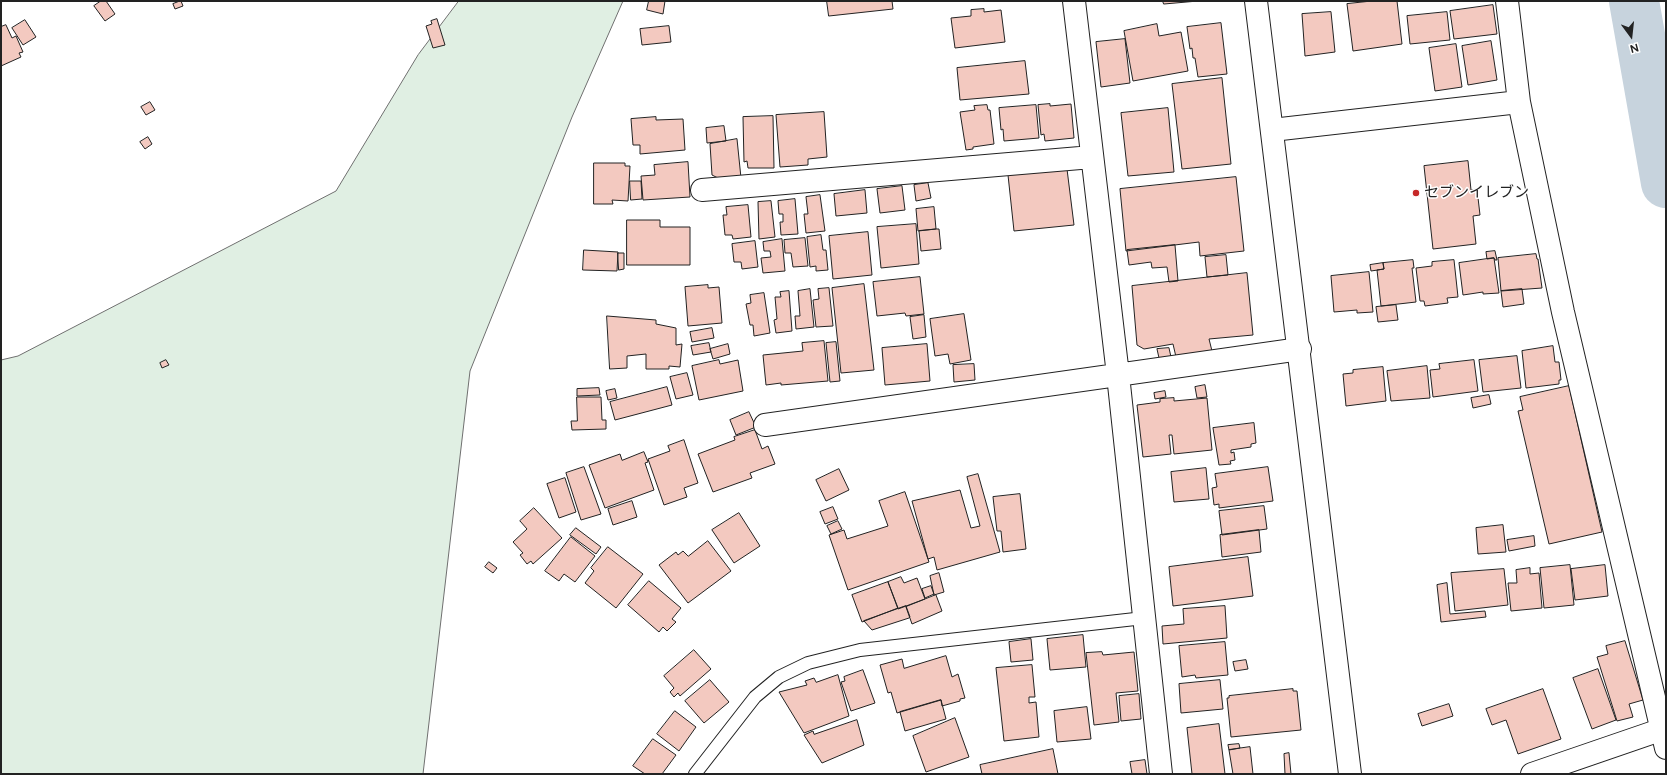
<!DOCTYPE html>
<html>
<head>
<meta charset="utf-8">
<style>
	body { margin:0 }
	#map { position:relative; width:1667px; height:775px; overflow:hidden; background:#fff; font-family:Figtree,sans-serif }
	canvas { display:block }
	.frame { position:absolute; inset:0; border:2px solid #222; pointer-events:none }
	.north { position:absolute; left:1611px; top:16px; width:40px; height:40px; -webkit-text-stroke:3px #fff; paint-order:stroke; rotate:165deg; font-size:11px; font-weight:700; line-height:16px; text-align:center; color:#222 }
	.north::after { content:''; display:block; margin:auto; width:14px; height:18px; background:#222; clip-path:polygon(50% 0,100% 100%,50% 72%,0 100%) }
</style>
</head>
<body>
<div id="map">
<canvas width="1667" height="775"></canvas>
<div class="frame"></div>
<div class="north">N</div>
</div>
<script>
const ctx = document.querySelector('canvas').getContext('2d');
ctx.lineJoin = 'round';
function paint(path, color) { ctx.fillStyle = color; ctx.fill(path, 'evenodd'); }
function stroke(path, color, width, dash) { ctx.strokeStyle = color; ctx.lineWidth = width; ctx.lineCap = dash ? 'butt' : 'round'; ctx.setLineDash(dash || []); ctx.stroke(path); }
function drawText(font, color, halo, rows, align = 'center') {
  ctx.font = font + ' Figtree,"Noto Sans JP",sans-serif'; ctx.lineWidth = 3; ctx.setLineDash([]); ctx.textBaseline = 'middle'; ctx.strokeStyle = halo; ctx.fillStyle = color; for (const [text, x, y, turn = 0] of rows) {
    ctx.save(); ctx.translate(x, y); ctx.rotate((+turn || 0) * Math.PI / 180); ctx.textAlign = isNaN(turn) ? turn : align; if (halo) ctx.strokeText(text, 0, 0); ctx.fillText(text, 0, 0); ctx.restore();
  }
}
const green = new Path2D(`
	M459,1h164l-51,116 -102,254 -47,403h-422v-414l17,-4 318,-165 82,-136z`);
const river = new Path2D(`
	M1634,1l32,182`);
const building = new Path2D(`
	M101,1h5l9,13 -10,7 -11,-15z
	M181,1l2,5 -8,3 -2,-5z
	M649,1h16l-2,13 -16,-4z
	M827,1h65l1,8 -64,7z
	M1163,1h35l-34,3z
	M1372,1h25l5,43 -49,7 -6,-47z
	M1493,5l4,29 -43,5 -4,-28z
	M984,9v3l17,-2 4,32 -50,6 -4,-30 20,-2v-6z
	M1331,12l4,40 -30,4 -3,-42z
	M1447,12l3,28 -40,4 -3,-28z
	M437,19l8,26 -12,3 -7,-22 6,-2 -1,-3z
	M25,20l11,17 -13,8 -11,-17z
	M1221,23l6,51 -29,3 -3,-19h-2l-1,-10 -2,1 -3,-22z
	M1157,24l2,12 22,-4 7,39 -55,10 -9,-50z
	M6,25l6,13 4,-2 7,16 -4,1 2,4 -20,9v-39z
	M669,26l2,16 -29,3 -2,-16z
	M1125,39l5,44 -29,4 -5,-45z
	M1491,41l6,39 -29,5 -6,-39z
	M1456,44l6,43 -27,4 -6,-43z
	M1025,61l4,33 -69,6 -3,-32z
	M1222,78l9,86 -49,5 -10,-85z
	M150,102l5,8 -9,5 -5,-8z
	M1050,104v2l21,-2 3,34 -29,3 -1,-7 -3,1 -3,-30z
	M987,105l1,5h2l4,34 -21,3v2l-7,1 -6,-38 15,-2 -1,-4z
	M1036,105l3,33 -35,3 -1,-12 -2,1 -2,-22z
	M1168,108l6,64 -46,4 -7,-63z
	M824,112l3,45 -19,2v6l-28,2 -4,-52z
	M773,116l1,52h-26l-1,-7 -3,1 -1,-45z
	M656,117v3l27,-1 2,31 -45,4v-9h-7l-2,-26z
	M724,126l2,15 -19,2 -1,-15z
	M148,137l4,7 -7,5 -5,-7z
	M737,139l4,39 -19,2 -10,-5 -2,-31z
	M1468,161l3,29 6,-1 3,26 -7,1 3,28 -43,5 -9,-83z
	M688,162l2,35 -47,3 -2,-24 14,-1 -1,-10z
	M594,163h31v3h5l-2,35 -16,-1 1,4h-19z
	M1067,169l7,56 -60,6 -6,-56z
	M1236,177l8,74 -44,5 -1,-14 -73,9 -6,-62z
	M630,181h11l1,18 -11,1z
	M928,183l3,15 -15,3 -2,-16z
	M902,186l3,24 -25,3 -3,-24z
	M865,190l2,23 -31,3 -2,-22z
	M820,195l5,36 -19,2 -2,-19h4l-2,-17z
	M795,199l3,35 -17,1 -1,-13h3v-8h-4l-1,-13z
	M771,201l4,36 -16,2 -1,-37z
	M748,205l3,32 -18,2 -1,-4h-7l-2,-20h4l-1,-8z
	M934,207l2,22 -18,2 -2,-22z
	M627,220h33v7h30v38h-63z
	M916,224l3,40 -38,4 -4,-41z
	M936,229h3l2,20 -20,2 -2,-20z
	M868,232l4,43 -39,4 -4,-43z
	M821,235l2,15h3l2,20 -12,1v-5l-6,1 -3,-30z
	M805,238l3,28 -15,1 -2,-14h-6l-1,-13z
	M782,239l3,32 -22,2 -2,-15 10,-1 -1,-6h-6l-1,-9z
	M755,241l3,26 -16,2 -1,-7h-7l-2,-18z
	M1175,245l3,36 -9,1 -2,-15 -15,1 -1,-6 -22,3 -2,-15z
	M584,250l34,2 -1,19 -34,-1z
	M1495,251l2,9h-2l-1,-2 -7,1 -1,-7z
	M618,253h6v16l-5,1z
	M1536,254l1,5h1l4,29 -41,3 -3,-33z
	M1226,255l2,20 -21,2 -2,-20z
	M1494,258l5,35 -16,1v-2l-20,3 -4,-32z
	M1413,260l1,8h-2l4,34 -35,4 -4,-36 7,-1 -1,-6z
	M1454,260l4,37 -11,1 1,5 -23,3 -1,-5h-4l-4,-33 16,-2v-4z
	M1383,263l1,6 -13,2 -1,-6z
	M1369,272l4,40 -16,1v-3l-23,2 -3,-36z
	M1247,273l6,62 -44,4 3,12 -36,6 -3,-13 -29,5 -7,-4 -5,-59z
	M920,277l4,37 -18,2 -1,-3 -28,3 -4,-34z
	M864,284l10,86 -33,3 -9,-85z
	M708,285v3l11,-1 3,36 -34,3 -3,-39z
	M829,288l4,38 -17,1 -3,-27 6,-1 -1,-10z
	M810,289l4,38 -18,2 -1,-13h5l-2,-25z
	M1522,289l2,15 -21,3 -2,-16z
	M789,291l3,40 -16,2 -2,-13 3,-1 -2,-22h6l-1,-5z
	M764,293l6,40 -16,3 -1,-11h-3l-4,-21 5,-1 -1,-8z
	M1396,305l2,15 -20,2 -2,-15z
	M964,314l7,46 -21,4 -2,-10 -13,2 -5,-37z
	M924,315l2,22 -13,2 -3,-22z
	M607,316l49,4v4l20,4v17l6,-1 -2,23 -11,-1v3h-23v-15l-19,2v12l-17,1z
	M712,328l2,10 -22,4 -2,-10z
	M824,341l4,40 -47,4v-2l-15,2 -3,-30 40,-4 -1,-8z
	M836,342l4,39 -10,1 -4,-39z
	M709,343l2,9 -18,3 -2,-9z
	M728,344l2,10 -17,5 -3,-10z
	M927,344l3,37 -45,4 -3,-37z
	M1553,346l2,16h4l2,18h-2v4l-33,4 -4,-37z
	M1169,348l2,9 -12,1 -2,-9z
	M1517,356l4,32 -38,4 -4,-32z
	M166,360l3,5 -7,3 -2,-5z
	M719,360l1,4 18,-4 5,31 -44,9 -7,-34z
	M1474,360l4,31 -45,6 -3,-27 10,-1 -1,-5z
	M974,364l1,16 -21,2 -1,-17z
	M1427,366l3,32 -39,3 -4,-30z
	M1383,367l3,34 -40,5 -3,-32 10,-1v-3z
	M687,373l6,22 -17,4 -6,-22z
	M1205,385l2,12 -10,1 -2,-11z
	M1569,386l33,146 -53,12 -31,-133 5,-1 -3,-13z
	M667,387l5,18 -57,15 -5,-18z
	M599,388l1,7 -23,1v-7z
	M615,389l2,9 -9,2 -2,-9z
	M1165,391l1,6 -11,2 -1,-6z
	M1489,395l2,9 -18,4 -2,-10z
	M577,397h24l1,23h4v9l-34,1 -1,-9h6z
	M1174,398v3l33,-3 5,52 -38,4 -2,-19h-3l2,19 -28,3 -6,-52 23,-3v-3z
	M749,412l7,15 -20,8 -6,-15z
	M1254,423l2,20 -5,1v3l-20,3v3l3,-1 1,8 -5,1 1,3 -12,1 -6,-37z
	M755,430l7,19 6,-3 7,18 -25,9 2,5 -39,14 -15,-38 37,-14 -1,-3z
	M684,440l14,43 -14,5 3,9 -23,8 -16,-46 22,-8 -2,-5z
	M644,452l4,10 -3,1 9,27 -49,18 -16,-43 31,-11 2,6z
	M584,467l17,47 -20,6 -15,-47z
	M1268,467l5,34 -54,7v-4l-5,1 -2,-17 5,-1 -2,-13z
	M1206,468l3,31 -35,3 -3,-30z
	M839,469l10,21 -23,11 -10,-21z
	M978,474l22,78 -63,18 -3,-13 -6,2 -16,-58 48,-11 11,38 9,-2 -13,-49z
	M565,478l11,34 -17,6 -12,-34z
	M905,492l24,70 -81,28 -19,-55 15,-5 3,9 41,-13 -9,-25z
	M1020,494l6,55 -23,3 -2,-21h-4l-4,-34z
	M632,501l5,16 -24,8 -5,-16z
	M1264,506l3,23 -45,6 -3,-24z
	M833,507l5,12 -13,5 -5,-12z
	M534,508l28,30 -29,26 -2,-3 -4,3 -7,-9 3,-2 -10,-11 14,-13 -7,-8z
	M739,513l21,33 -26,17 -22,-33z
	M838,521l4,8 -11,5 -4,-8z
	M1503,525l3,27 -28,2 -2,-26z
	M576,528l25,19 -5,7 -26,-19z
	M1259,530l2,22 -39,5 -2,-22z
	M1534,536l1,10 -26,5 -2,-11z
	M571,537l24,19 -20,26 -11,-8 -5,7 -14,-10z
	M708,541l23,30 -43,32 -29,-38 17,-13 2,3 5,-4 5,5z
	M608,547l35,27 -27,34 -31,-25 9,-12 -3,-3z
	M1248,557l5,39 -80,10 -4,-39z
	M489,562l8,6 -4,5 -8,-6z
	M1570,565l4,40 -30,3 -4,-40z
	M1605,565l3,31 -33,4 -4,-31z
	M1530,568v6l9,-1 3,35 -31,3 -3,-28h9l-1,-13z
	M1504,569l4,36 -53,6 -4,-38z
	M939,573l5,19 -10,3 -4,-19z
	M901,577l3,6 13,-5 8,21 -27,10 -10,-27z
	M649,581l32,27 -9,11 4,3 -9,9 -4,-4 -4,5 -31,-27z
	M888,582l10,26 -36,14 -10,-27z
	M1447,583l3,31 35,-3 1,6 -45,5 -4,-37z
	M931,586l3,8 -9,4 -3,-9z
	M936,595l6,16 -30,13 -6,-17z
	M906,606l4,11 -1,1 -37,12 -8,-9z
	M1225,606l2,32 -64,6 -1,-18 22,-2 -1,-15z
	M1083,635l3,32 -36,3 -3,-31z
	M1031,639l2,21 -22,2 -2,-20z
	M1625,641l18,59 -14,4 4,13 -16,4 -20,-64 11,-3 -2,-8z
	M1225,642l3,33 -32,3 -1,-3 -13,2 -3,-31z
	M694,650l17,19 -31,27 -2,-3 -4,4 -4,-5 4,-4 -10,-12z
	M1102,652l1,3 31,-3 4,39 -22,2 3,29 -25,3 -8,-72z
	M946,656l6,21 6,-3 7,24 -5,1v2l-18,5 -1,-6 -44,13 -6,-21 -3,1 -8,-28 22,-6 2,9z
	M1246,660l2,9 -13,2 -2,-9z
	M1032,665l3,32h-6v6l7,-1 3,35 -35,4 -8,-73z
	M1598,669l18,51 -24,9 -19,-51z
	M863,670l12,33 -24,8 -10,-29 4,-1 -1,-4z
	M838,675l11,41 -45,17 -25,-41 28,-7 -2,-4 9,-3 2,4z
	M710,680l19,22 -25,21 -19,-22z
	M1220,680l3,29 -42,4 -2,-29z
	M1293,689v2h4l4,39 -70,7 -4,-39h2v-2z
	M1543,689l18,50 -43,15 -12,-34 -14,5 -6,-16z
	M1139,694l2,25 -20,2 -2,-25z
	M941,700l5,19 -41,12 -5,-19z
	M1449,704l4,12 -31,10 -4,-12z
	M1087,707l4,32 -34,3 -3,-31z
	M675,711l21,16 -17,24 -22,-17z
	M955,718l14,39 -43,15 -13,-36z
	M857,720l7,25 -42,18 -18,-28 9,-4 1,3z
	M1219,724l6,50h-33l-5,-46z
	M653,739l23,16 -14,19h-17l-12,-8z
	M1239,744l1,4 -11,2 -1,-5z
	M1250,747l3,27h-20l-4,-24z
	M1053,749l5,25h-76l-2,-9z
	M1289,753l2,21h-6l-1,-20z
	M1145,760l2,14h-15l-2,-12z`);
const lane = new Path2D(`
	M695,774l60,-77 24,-20 29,-14 52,-13 284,-32`);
const street = new Path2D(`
	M1074,1l44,374 43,399
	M1507,1l12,101 44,210 103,436
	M1272,130l247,-28
	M702,190l390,-33
	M765,425l535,-76`);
const secondary = new Path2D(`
	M1256,1l94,773
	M1532,774l134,-46`);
const markers = [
	[1416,193,4,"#c62828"]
];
const poiNames = [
	["セブンイレブン",1424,193]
];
paint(green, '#e0efe3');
stroke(green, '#6f6f6f', 1);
stroke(river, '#c7d3dd', 50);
paint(building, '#f3c9c0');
stroke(building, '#222', 1);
stroke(lane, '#222', 14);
stroke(street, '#222', 24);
stroke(secondary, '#222', 24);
stroke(lane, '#fff', 12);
stroke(street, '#fff', 22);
stroke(secondary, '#fff', 22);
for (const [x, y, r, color] of markers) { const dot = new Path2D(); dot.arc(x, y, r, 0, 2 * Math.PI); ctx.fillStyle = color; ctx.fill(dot); stroke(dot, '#fff', 1.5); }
drawText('15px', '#222', '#fff', poiNames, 'left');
</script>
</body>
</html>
